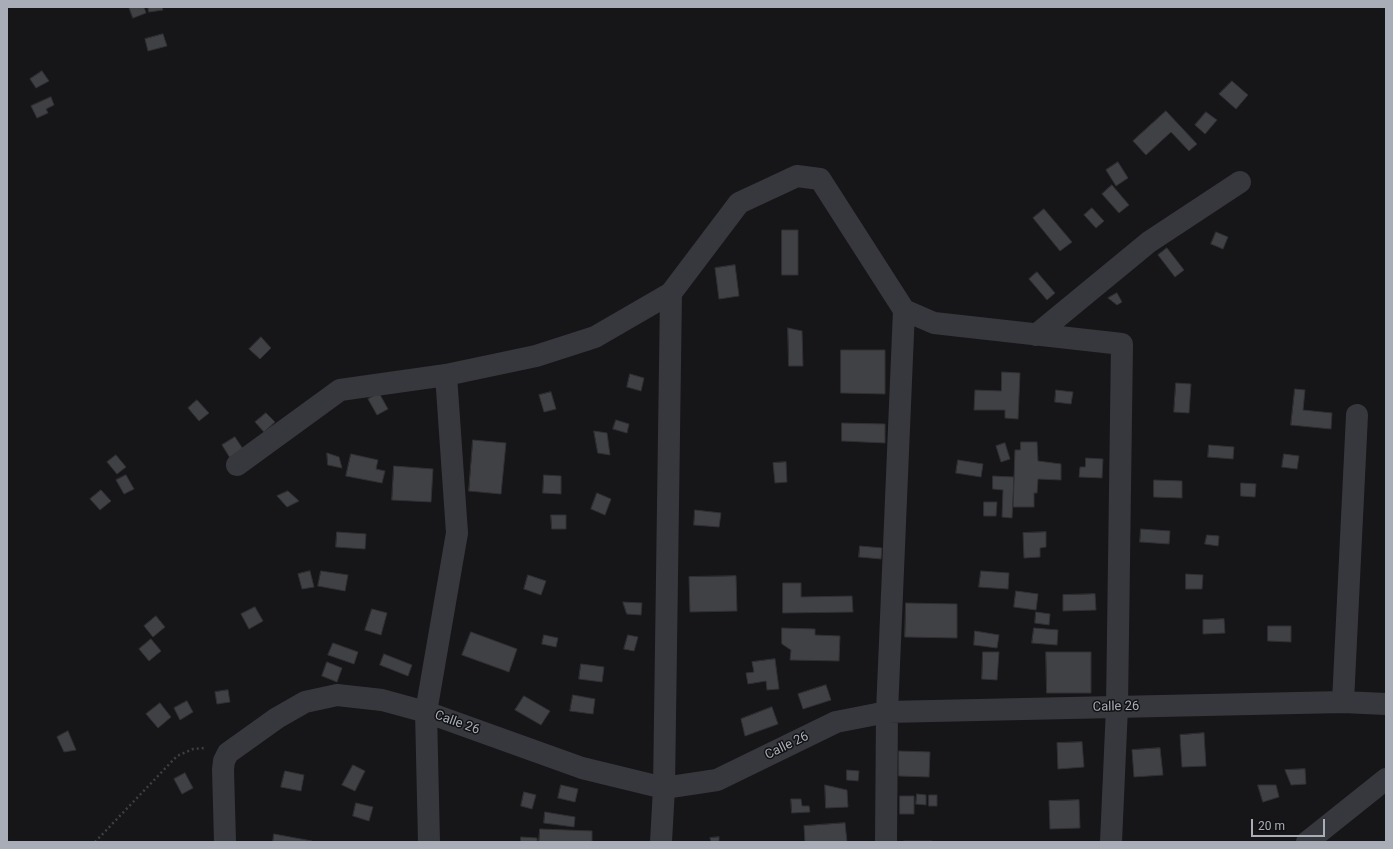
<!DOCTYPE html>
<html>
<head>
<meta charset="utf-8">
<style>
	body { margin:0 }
	#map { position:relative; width:1393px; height:849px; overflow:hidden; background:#161618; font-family:Roboto,sans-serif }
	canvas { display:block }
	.frame { position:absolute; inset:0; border:8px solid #a8adb8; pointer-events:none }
	.scale { position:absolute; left:1251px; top:819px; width:74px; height:18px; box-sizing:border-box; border:2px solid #a8adb8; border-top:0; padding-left:5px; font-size:12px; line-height:14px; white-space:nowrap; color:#a8adb8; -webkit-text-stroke:3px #111113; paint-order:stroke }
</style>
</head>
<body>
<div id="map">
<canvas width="1393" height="849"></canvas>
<div class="frame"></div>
<div class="scale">20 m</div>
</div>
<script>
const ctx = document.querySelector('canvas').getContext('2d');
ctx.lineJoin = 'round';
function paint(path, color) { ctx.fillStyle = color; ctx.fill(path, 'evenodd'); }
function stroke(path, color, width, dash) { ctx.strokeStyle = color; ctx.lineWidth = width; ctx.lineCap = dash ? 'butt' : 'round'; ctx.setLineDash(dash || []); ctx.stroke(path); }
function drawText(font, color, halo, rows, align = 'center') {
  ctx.font = font + ' Roboto,sans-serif'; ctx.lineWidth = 3; ctx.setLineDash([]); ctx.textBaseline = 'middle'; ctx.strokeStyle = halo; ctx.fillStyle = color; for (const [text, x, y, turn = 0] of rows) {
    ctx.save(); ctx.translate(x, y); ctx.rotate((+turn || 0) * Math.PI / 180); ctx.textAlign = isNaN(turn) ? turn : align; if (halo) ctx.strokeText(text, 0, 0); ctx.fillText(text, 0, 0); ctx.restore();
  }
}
const building = new Path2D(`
	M129,7h15l2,6 -13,5z
	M148,7h14l1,3 -14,2z
	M163,34l4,12 -19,5 -3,-12z
	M42,71l7,10 -13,7 -6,-9z
	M1232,81l16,14 -12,14 -17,-15z
	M51,97l3,8 -8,4 2,4 -11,5 -6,-12z
	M1166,111l31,33 -8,7 -18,-19 -25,23 -13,-14z
	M1206,112l11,8 -12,14 -10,-9z
	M1118,162l10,16 -12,8 -10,-16z
	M1112,185l17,20 -10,8 -17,-19z
	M1092,208l12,13 -8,7 -12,-13z
	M1044,209l28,33 -12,9 -27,-33z
	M782,230h16v45h-16z
	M1216,232l12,5 -5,12 -12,-5z
	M1167,248l17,22 -9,7 -17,-22z
	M735,265l4,31 -20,3 -4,-31z
	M1037,272l18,21 -8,7 -18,-21z
	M1117,293l5,9 -5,3 -9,-7z
	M788,328l14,3 1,35h-14z
	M261,337l10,11 -11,11 -11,-10z
	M841,350h44v44l-44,-1z
	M1002,372l18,1 -2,46 -13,-1v-8h-31l1,-20 26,1z
	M630,374l14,4 -3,13 -14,-4z
	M1176,383l15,1 -2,29 -15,-1z
	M1295,389l10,1 -2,20 29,3 -1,16 -40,-4z
	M1056,390l17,2 -2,12 -16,-2z
	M551,392l5,17 -12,3 -5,-17z
	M379,393l9,16 -11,6 -9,-16z
	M197,400l12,13 -10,8 -11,-13z
	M266,413l9,9 -11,10 -9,-10z
	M616,420l13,4 -2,9 -14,-4z
	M842,423l43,1v19l-43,-2z
	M594,431l13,2 3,22 -12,-2z
	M235,437l10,15 -13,9 -10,-16z
	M473,440l33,3 -5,51 -32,-3z
	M1021,442h16l1,19 23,3v16l-23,-1 -1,14h-3v14h-21l2,-57h5z
	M1005,443l5,16 -9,3 -5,-16z
	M1209,445l25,2 -1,12 -25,-2z
	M327,453l12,4 3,11 -14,-3z
	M351,454l27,6 -2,9 9,2 -3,12 -36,-7z
	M1284,454l15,2 -2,13 -15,-2z
	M116,455l10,12 -9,7 -10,-12z
	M1086,458l17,1 -1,19 -23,-1 1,-10h5z
	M958,460l25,4 -2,13 -25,-4z
	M786,462l1,20 -12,1 -2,-20z
	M394,466l39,3 -2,33 -39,-2z
	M126,475l8,14 -10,5 -8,-14z
	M544,475l17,1v18l-18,-1z
	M993,476l21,1 -2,41 -10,-1 1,-27 -10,-1z
	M1154,480l28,1v17l-28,-1z
	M1241,483l15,1 -1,13 -14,-1z
	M101,490l10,11 -11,9 -10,-11z
	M288,491l11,10 -12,6 -10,-11z
	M597,493l14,6 -6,16 -14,-6z
	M984,502h13l-1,14h-12z
	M695,510l26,3 -2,14 -25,-2z
	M551,515h15v14h-14z
	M1141,529l29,2 -1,13 -29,-2z
	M337,532l29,2 -1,15 -29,-2z
	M1046,532v15l-6,1v9l-16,1 -1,-25z
	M1207,535l12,1 -1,10 -13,-2z
	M860,546l22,2 -1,11 -22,-2z
	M310,571l4,16 -12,2 -4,-15z
	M321,571l27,4 -3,16 -27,-5z
	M981,571l28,2 -1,16 -29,-2z
	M1186,574l17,1 -1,14h-16z
	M528,575l18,6 -5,14 -17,-6z
	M736,576l1,35 -47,1 -1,-35z
	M783,583h18v14l51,-1 1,16 -70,1z
	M1016,591l22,3 -2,16 -22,-3z
	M1095,594l1,16 -33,1v-16z
	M623,602l19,1 -1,12 -14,-1z
	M906,603l51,1v34l-52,-1z
	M255,607l8,14 -14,8 -8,-15z
	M372,609l15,4 -6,22 -16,-5z
	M1036,612l14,2 -1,11 -14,-2z
	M156,616l9,11 -12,10 -9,-11z
	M1224,619l1,14 -22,1v-14z
	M1268,626h23v16l-23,-1z
	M782,628l33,1v6l25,1 -1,25 -49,-1 1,-10 -9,-6z
	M1034,628l24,2 -1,15 -25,-2z
	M975,631l24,4 -2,13 -23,-3z
	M471,632l46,17 -8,23 -47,-17z
	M544,635l14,3 -2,9 -14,-3z
	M628,635l10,2 -4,14 -10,-2z
	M151,639l10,12 -12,10 -10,-12z
	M333,643l25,9 -4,12 -26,-9z
	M983,652h16l-2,28 -15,-1z
	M1046,652h45v41h-44z
	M384,654l28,11 -4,11 -28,-11z
	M775,659l4,30 -12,1 -1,-9 -18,3 -2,-11 8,-1 -2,-10z
	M327,662l15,6 -5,14 -15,-6z
	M581,664l23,3 -2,15 -23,-3z
	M826,685l5,15 -28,9 -5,-15z
	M228,690l2,12 -13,2 -2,-12z
	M573,695l22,4 -2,15 -23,-3z
	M524,696l26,15 -9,14 -26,-15z
	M187,701l6,11 -13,8 -6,-12z
	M160,703l11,14 -13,11 -12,-14z
	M772,707l6,17 -33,12 -4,-17z
	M68,731l8,19 -12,2 -7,-15z
	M1204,733l2,33 -24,1 -2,-32z
	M1082,742l2,25 -26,2 -1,-26z
	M1160,748l3,27 -29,2 -2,-27z
	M899,751l31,1 -1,25 -30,-1z
	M353,765l12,6 -10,20 -13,-6z
	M1305,769l1,15 -15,1 -6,-15z
	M847,770l12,1 -1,10 -11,-1z
	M285,771l19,4 -3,16 -20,-4z
	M185,773l8,15 -11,6 -8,-15z
	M561,785l17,4 -3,13 -17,-4z
	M825,785l22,5 1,17 -22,1z
	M1258,785h18l3,12 -16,5z
	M524,792l12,3 -4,14 -11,-3z
	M917,794l9,1v10l-10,-1z
	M929,795h8v11h-8z
	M900,796h14v18h-14z
	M791,799h10l1,7h7l1,6 -18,1z
	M1079,800l1,28 -30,1 -1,-28z
	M356,803l17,4 -4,14 -16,-5z
	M545,812l30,5 -1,10 -30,-4z
	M845,823l2,19h-42l-1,-16z
	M540,829l52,2v11h-53z
	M274,834l38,7v1h-39z
	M521,837l16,1v4h-16z
	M719,837v5h-8l-1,-4z
	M904,841h28v1h-28z`);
const path = new Path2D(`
	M95,842l82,-86 16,-7 11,-1`);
const street = new Path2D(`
	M1036,335l113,-93 91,-60
	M237,465l103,-75 106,-15 90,-19 59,-19 76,-44 68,-90 58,-27 23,3 84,131 30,13 188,21 -5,363 -6,135
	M1343,702l14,-287
	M225,842l-2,-73 1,-8 4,-8 49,-35 28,-16 32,-7 45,5 44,12 156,56 82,20 53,-8 119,-58 51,-10 456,-10 43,2
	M429,842l-3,-130 31,-179 -11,-158
	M661,842l3,-54 7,-495
	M886,842l1,-130 17,-402
	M1307,842l79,-63`);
const streetNames = [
	["Calle 26",1116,707,-1],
	["Calle 26",457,723,20],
	["Calle 26",787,746,-26]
];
paint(building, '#404145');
stroke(building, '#303034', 1);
stroke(path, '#3d3f44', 2.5, [2, 3]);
stroke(street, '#37383d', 22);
drawText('13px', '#a8adb8', '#111113', streetNames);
</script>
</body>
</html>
